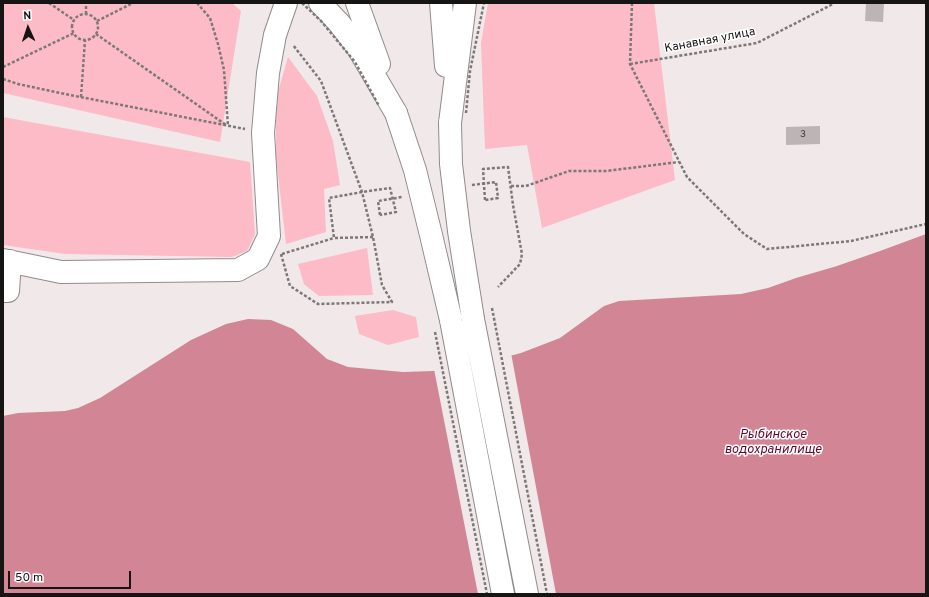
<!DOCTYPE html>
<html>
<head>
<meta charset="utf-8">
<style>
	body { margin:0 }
	#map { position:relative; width:929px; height:597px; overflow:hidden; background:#f1e8e9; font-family:Overpass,sans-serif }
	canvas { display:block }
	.frame { position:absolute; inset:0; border:4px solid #171414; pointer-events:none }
	.north { position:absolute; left:8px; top:8px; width:40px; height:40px; -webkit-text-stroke:3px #fff; paint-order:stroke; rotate:357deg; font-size:11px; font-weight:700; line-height:16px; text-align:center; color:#171414 }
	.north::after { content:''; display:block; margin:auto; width:14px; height:18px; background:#171414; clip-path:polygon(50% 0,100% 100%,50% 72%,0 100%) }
	.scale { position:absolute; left:8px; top:571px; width:123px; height:18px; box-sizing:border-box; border:2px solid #171414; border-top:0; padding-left:5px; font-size:12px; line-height:14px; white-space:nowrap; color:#171414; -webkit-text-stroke:3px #fff; paint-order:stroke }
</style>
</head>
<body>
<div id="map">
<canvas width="929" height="597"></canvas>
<div class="frame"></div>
<div class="north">N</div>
<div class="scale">50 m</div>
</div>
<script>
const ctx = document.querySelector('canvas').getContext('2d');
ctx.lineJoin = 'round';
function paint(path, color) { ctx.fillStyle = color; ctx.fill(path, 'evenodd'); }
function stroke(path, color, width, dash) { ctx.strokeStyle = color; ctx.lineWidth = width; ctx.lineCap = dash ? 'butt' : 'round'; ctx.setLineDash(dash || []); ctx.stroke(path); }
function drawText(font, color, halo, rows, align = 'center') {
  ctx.font = font + ' Overpass,sans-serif'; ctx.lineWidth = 3; ctx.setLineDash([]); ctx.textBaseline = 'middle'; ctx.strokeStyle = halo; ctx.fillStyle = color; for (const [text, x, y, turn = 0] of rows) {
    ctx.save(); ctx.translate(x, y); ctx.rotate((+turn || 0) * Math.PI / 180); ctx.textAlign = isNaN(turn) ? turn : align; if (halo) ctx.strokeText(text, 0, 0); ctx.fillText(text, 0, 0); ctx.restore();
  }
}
const green = new Path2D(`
	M3,3h229l9,8 -21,131 -217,-49z
	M488,3h166l21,177 -133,48 -15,-83 -42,4 -4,-106z
	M288,57l29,39 16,45 7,44 -16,4 2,43 -40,12 -10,-87v-58z
	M3,117l247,45 5,72 -8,17 -15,6 -167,-3 -62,-9z
	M367,248l6,47 -54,1 -15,-12 -6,-20z
	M393,310l23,7 3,20 -31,8 -29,-11 -4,-18z`);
const water = new Path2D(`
	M926,234v360h-923v-178l15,-3 47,-2 13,-3 22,-10 91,-58 35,-16 22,-5 23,1 22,9 34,30 21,8 55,5 30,-1 35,-4 53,-14 39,-15 44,-32 15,-5 122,-7 27,-6 28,-10 41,-12 43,-15z`);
const pier = new Path2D(`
	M511,353l45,241h-78l-44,-225 34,-4z`);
const building = new Path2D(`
	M866,3h18l-1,19 -18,-1z
	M820,126v18l-34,1v-18z`);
const path = new Path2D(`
	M49,3l25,17
	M197,3l13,15 8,26 6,26 4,56
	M632,3l-2,61 57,113 57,57 23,15 84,-8 75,-17
	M72 27a13 13 0 1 1 26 0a13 13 0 1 1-26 0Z
	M86,14v-11
	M97,21l36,-18
	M96,34l130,91
	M630,64l127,-21 74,-38 2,-2
	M3,67l71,-34
	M3,79l15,5 47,10 180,35
	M81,97l4,-57
	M511,186h15l43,-15h37l73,-9
	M485,200l-2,-31 25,-2 5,38 9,49 -2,10 -22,23
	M373,237l-39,1 -5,-40 33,-6 28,-4 6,24 -16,3
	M281,254l9,32 28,18 74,-2 -10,-17 -9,-48 -11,-45 -41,-111 -28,-36
	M282,254l52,-16`);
const minor = new Path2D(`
	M3,260l58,12 177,-2 20,-11 11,-23 -6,-103 5,-60 7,-38 11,-32
	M3,291h5l2,-30`);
const major = new Path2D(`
	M320,3l19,20 19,25 38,65
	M357,3l22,61
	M441,3l5,63
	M450,123l15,-120
	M473,319l54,275
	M451,320l52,274`);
const pathBridge = new Path2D(`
	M302,3l19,18 34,41 24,44
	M466,113l4,-42 14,-68
	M472,185l24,-3 2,16 -13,2
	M380,215l-2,-14 24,-4
	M492,308l55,286
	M435,332l52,262`);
const majorBridge = new Path2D(`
	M396,113l19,57 16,65 20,85
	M450,123l1,41 8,67 14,88`);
const numberNames = [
	["3",803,135]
];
const streetNames = [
	["Канавная улица",710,41,-11]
];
const waterNames = [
	["Рыбинское",773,435],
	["водохранилище",773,450]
];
paint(green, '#fcbbc6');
paint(water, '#d28594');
paint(pier, '#f1e8e9');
paint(building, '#bcb4b5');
stroke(minor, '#928b8c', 24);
stroke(major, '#928b8c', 24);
stroke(path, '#7d7878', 2.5, [3, 2]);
stroke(minor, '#fff', 22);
stroke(major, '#fff', 22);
stroke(majorBridge, '#928b8c', 24, []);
stroke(pathBridge, '#7d7878', 2.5, [3, 2]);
stroke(majorBridge, '#fff', 22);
drawText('10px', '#403c3c', null, numberNames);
drawText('12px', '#171414', '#fff', streetNames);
drawText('italic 13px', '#66052a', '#fff', waterNames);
</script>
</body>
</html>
